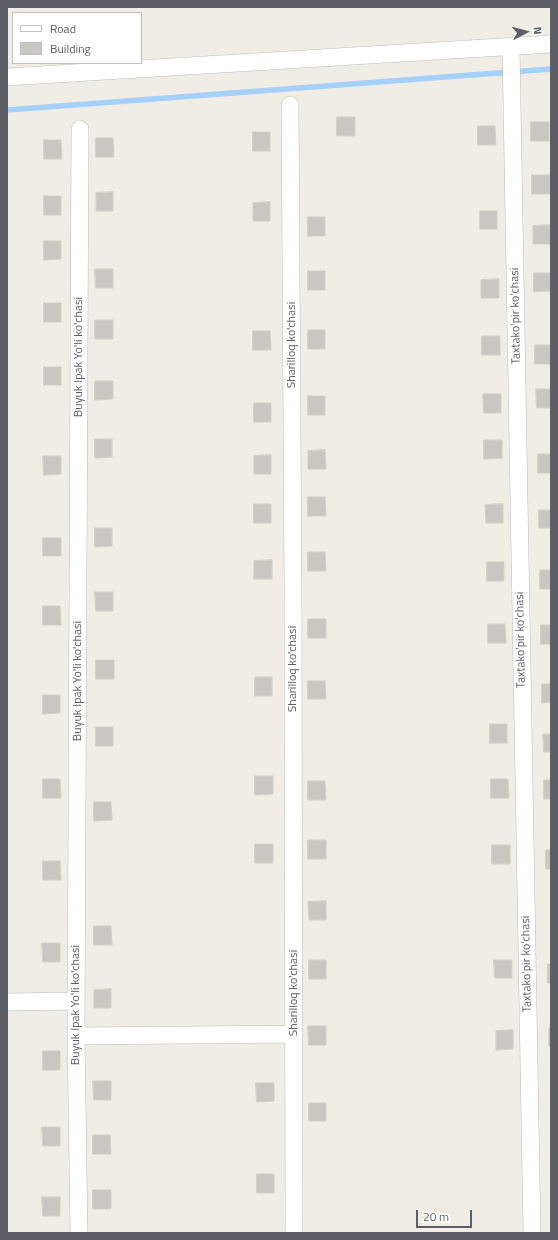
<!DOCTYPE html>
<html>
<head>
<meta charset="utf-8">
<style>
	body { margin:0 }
	#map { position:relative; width:558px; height:1240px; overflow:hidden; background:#efede4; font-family:"Titillium Web",sans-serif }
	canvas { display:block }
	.frame { position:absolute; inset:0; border:8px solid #5c5f65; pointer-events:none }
	.legend { position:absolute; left:12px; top:12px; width:130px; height:52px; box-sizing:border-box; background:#fff; border:1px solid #bebfc1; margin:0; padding:5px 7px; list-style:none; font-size:12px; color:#5c5f65 }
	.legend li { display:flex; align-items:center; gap:8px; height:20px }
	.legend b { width:20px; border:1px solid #bebfc1 }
	.north { position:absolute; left:506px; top:12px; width:40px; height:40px; -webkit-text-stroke:3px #fff; paint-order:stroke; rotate:84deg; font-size:11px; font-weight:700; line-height:16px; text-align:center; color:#5c5f65 }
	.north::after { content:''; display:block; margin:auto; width:14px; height:18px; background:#5c5f65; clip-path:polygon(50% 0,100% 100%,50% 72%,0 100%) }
	.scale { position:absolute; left:416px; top:1210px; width:56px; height:18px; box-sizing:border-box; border:2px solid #5c5f65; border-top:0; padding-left:5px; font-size:12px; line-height:14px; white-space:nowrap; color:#5c5f65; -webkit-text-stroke:3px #fff; paint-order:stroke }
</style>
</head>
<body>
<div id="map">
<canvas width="558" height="1240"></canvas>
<div class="frame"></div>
<ul class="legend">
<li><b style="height:5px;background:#fff"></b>Road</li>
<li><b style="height:11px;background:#cac7c2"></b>Building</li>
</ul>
<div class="north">N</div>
<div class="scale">20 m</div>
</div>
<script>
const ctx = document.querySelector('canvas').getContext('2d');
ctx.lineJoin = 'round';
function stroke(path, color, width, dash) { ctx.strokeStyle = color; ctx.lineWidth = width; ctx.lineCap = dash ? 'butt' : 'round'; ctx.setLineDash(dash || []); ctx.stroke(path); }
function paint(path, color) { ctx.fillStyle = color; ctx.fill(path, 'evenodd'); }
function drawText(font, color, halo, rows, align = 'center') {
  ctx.font = font + ' "Titillium Web",sans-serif'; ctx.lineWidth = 4; ctx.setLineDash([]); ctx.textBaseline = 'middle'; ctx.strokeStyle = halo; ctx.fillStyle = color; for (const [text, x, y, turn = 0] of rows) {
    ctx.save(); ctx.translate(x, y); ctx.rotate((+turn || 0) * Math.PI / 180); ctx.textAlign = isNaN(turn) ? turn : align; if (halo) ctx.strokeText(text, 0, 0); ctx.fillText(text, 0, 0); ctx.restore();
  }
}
const stream = new Path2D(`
	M7,110l544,-41`);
const building = new Path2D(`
	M337,117h18v19h-18z
	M531,122h18v19h-18z
	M478,126h17l1,19h-18z
	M253,132h17v19h-17z
	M96,138h17l1,19h-18z
	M44,140h17l1,19h-18z
	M532,175h18v19h-18z
	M113,192v19h-17v-18z
	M44,196h17v19h-17z
	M270,202v19h-17v-18z
	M480,211h17v18h-17z
	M308,217h17v19h-17z
	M550,225l1,19h-18v-18z
	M44,241h17v18l-17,1z
	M95,269h18v19h-17z
	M308,271h17v19h-17z
	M534,273h17v18l-17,1z
	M499,279v19h-18v-18z
	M44,303h17v19h-17z
	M95,320h18v19h-18z
	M308,330h17v19h-17z
	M253,331h17l1,19h-18z
	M482,336h18v19h-18z
	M535,345h16v19h-16z
	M44,367h17v18h-17z
	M95,381h18v18l-18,1z
	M536,389h15v19h-14z
	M483,394h18v19h-17z
	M308,396h17v19h-17z
	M254,403h17v19h-17z
	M95,439h17v18l-17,1z
	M484,440h18v18l-18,1z
	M325,450l1,19h-18v-18z
	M538,454h13v19h-13z
	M271,455v19h-17v-18z
	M43,456h18v18l-17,1z
	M308,497h17l1,19h-18z
	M254,504h17v19h-17z
	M503,504v19h-17l-1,-18z
	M539,510h12v18h-12z
	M95,528h17v18l-17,1z
	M43,538h18v18h-18z
	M308,552h17l1,19h-18z
	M272,560v19h-18v-18z
	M487,562h17v19h-17z
	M540,570h11v19h-11z
	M95,592h18v19h-17z
	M43,606h17l1,19h-18z
	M308,619h18v19h-18z
	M488,624h17l1,19h-18z
	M541,625h10v19h-10z
	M96,660h18v19h-18z
	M255,677h17v19h-17z
	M308,681h17l1,18h-18z
	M542,684h9v18l-9,1z
	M43,695h17v18l-17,1z
	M490,724h17v19h-17z
	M96,727h17v19h-17z
	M543,734h8v18h-7z
	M255,776h18v18l-18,1z
	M43,779h17l1,19h-18z
	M491,779h17l1,19h-18z
	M544,780h7v19h-7z
	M308,781h17l1,19h-18z
	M94,802h17l1,18 -18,1z
	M308,840h18v19h-18z
	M255,844h18v19h-18z
	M492,845h18v19h-18z
	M546,850h5v19h-5z
	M43,861h17l1,19h-18z
	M326,901v19h-17l-1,-18z
	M94,926h17l1,19h-18z
	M42,943h18v19h-17z
	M309,960h17v19h-17z
	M494,960h18v18h-17z
	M548,964h3v19h-3z
	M111,989v19h-17v-18z
	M308,1026h18v19h-17z
	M549,1028h2v18h-2z
	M513,1030v19l-17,1v-19z
	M43,1051h17v19h-17z
	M93,1081h18v19h-17z
	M256,1083h18v18l-17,1z
	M309,1103h17v18h-17z
	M42,1127h18v19h-17z
	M93,1135h17l1,19h-18z
	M257,1174h17v19h-17z
	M93,1190h18v19h-18z
	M42,1197h18v19h-17z`);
const minor = new Path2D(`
	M511,47l21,1186
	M7,77l544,-33
	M290,105l3,480 1,648
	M7,1002l69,-1
	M76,1036l218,-2
	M79,1233l-3,-197 4,-907`);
const streetNames = [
	["Taxtako'pir ko'chasi",516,316,-91],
	["Sharilloq ko'chasi",292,345,-90],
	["Buyuk Ipak Yo'li ko'chasi",79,357,-90],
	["Taxtako'pir ko'chasi",521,640,-91],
	["Sharilloq ko'chasi",293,669,-90],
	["Buyuk Ipak Yo'li ko'chasi",78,681,-90],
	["Taxtako'pir ko'chasi",527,964,-91],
	["Sharilloq ko'chasi",294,993,-90],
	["Buyuk Ipak Yo'li ko'chasi",76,1005,-90]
];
stroke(stream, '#a6d0fd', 5.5);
paint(building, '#cac7c2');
stroke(building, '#d3cfc3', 1);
stroke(minor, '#b9bbc0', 18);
stroke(minor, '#fff', 17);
drawText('12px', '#5c5f65', '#fff', streetNames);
</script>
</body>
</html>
